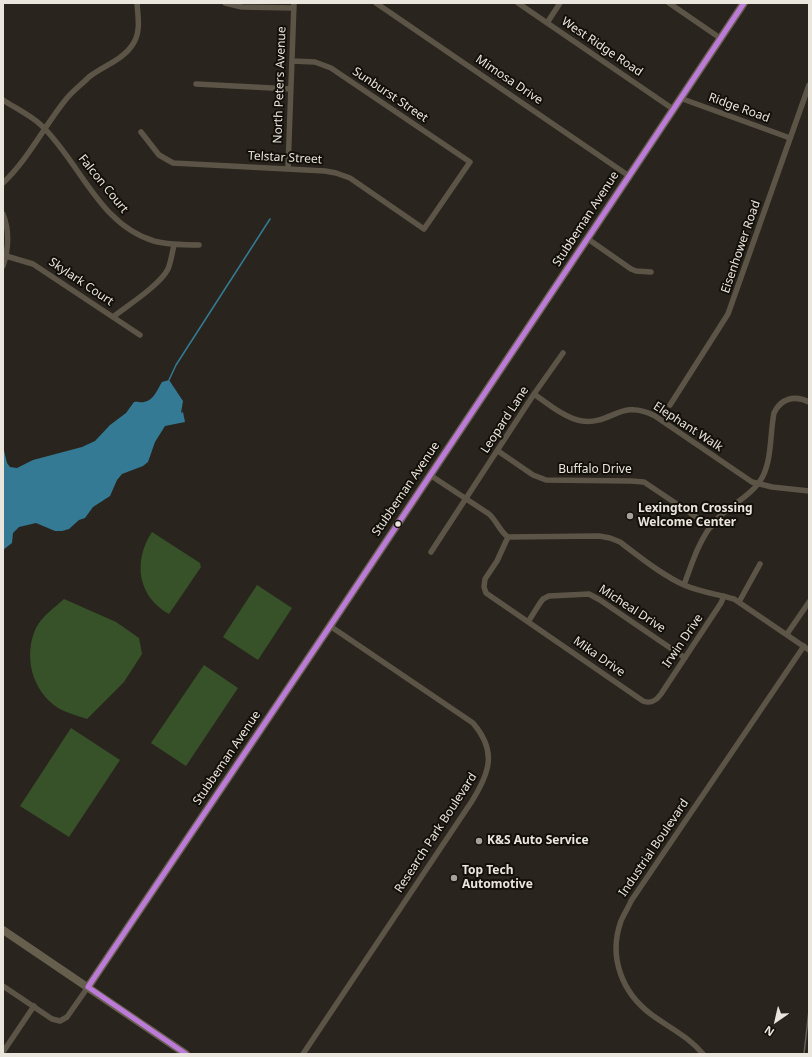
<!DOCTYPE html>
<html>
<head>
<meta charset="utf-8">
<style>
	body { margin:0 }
	#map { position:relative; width:812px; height:1057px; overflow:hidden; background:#29251e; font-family:"Noto Sans",sans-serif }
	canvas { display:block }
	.frame { position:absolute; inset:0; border:4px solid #eae5dd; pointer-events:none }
	.north { position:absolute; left:756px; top:1001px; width:40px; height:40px; -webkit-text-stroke:3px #13100a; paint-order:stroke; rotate:214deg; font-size:11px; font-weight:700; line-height:16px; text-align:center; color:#eae5dd }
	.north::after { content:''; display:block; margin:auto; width:14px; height:18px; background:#eae5dd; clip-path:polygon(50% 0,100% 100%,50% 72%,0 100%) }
</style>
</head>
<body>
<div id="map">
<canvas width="812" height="1057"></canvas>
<div class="frame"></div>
<div class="north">N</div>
</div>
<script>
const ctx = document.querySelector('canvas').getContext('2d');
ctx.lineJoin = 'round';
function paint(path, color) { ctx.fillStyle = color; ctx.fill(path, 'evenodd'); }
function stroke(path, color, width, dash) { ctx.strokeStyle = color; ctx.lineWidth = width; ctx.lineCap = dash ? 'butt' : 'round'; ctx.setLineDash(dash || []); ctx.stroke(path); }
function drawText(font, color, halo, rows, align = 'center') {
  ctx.font = font + ' "Noto Sans",sans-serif'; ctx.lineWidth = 4; ctx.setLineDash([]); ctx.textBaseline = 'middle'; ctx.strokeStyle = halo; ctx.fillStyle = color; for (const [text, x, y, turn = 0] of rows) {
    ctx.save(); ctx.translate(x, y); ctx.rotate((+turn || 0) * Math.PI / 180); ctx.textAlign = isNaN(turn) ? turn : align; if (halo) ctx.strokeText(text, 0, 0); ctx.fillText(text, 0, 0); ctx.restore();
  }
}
const green = new Path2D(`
	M152,532l48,31 1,4 -32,47c-32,-18 -36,-53 -17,-82z
	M257,585l35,23 -34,52 -35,-23z
	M64,599l52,23 23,16 3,16 -18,28 -37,37c-9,-3 -20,-6 -29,-11 -26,-17 -35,-52 -22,-80 6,-12 18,-20 28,-29z
	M204,665l34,23 -52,78 -35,-23z
	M71,728l49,32 -51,77 -49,-31z`);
const water = new Path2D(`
	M169,380l14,21 -2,12 2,-1 2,10 -20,4 -10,16 -7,20 -5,4 -21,8 -5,6 -7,16 -17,11 -8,11 -6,2 -10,9 -7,2h-7l-19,-8 -17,4 -6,6 -1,10 -9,7v-104l4,17 3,4 7,1 16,-8 49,-13 13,-6 15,-16 16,-12 8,-11c4,-1 6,1 10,0 10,-2 13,-12 18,-20z`);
const stream = new Path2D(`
	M169,380l7,-15 94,-146`);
const street = new Path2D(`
	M225,3l17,4 52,1
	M376,3l253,173
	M518,3l155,106
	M669,3l51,35
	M547,23l13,-20
	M196,84l95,5
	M680,98l110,40
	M3,100c12,8 27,15 38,25 39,37 58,100 113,116 15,4 30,4 45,4
	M141,132l18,23 14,8 152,8 11,2 14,5 74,51 46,-67 -139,-94 -16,-6 -23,-1
	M288,168l6,-165
	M3,183c27,-26 41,-57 64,-85 7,-8 15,-14 22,-21 14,-11 34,-17 44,-33 8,-12 5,-27 4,-41
	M3,214c7,18 6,34 0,52
	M588,239l43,30 5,2 15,1
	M6,256l27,8 107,71
	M113,317c14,-11 47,-32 55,-48 3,-7 4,-16 6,-24
	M534,394c13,9 32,25 48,27 30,4 38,-23 73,-5l97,66 20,5 37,4
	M670,405l58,-91 81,-229
	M498,451l35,24 13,5 85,1 13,1 67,45
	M430,475l59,39c8,7 11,18 19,23l91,-1 11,2 10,4c20,15 42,33 64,43 16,7 33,9 50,14l75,51
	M508,537l-11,24 -12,18 -1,8 2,6 157,108c8,3 13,0 18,-7l60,-91 3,-7
	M431,552l103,-158 29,-41
	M684,585c8,-22 15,-45 30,-63 15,-17 38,-25 49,-46 9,-19 7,-43 11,-63 7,-15 21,-18 35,-11
	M739,602l21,-38
	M528,622l12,-19 3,-4 6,-3 40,-2 11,6 85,58
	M787,634l22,-32
	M3,986l49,33 8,2 7,-4 21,-30
	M3,1052l31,-46
	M303,1054l169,-253c18,-29 25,-50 1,-78l-143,-97
	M703,1054c-14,-17 -33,-26 -51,-39 -30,-22 -44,-58 -31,-94 3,-7 7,-13 10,-20l173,-255`);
const secondary = new Path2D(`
	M3,930l183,124
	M88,987l242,-361 414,-623`);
const rail = new Path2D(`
	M804,1054l5,-44`);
const bus1 = new Path2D(`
	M186,1054l-98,-67 242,-361 414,-623`);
const markers = [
	[630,516,4,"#a6a29a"],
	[398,524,3.5,"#eae5dd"],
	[479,841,4,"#a6a29a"],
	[454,878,4,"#a6a29a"]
];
const streetNames = [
	["West Ridge Road",602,47,34],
	["Mimosa Drive",509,80,34],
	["North Peters Avenue",280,85,-88],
	["Sunburst Street",390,95,34],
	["Ridge Road",739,108,20],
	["Telstar Street",285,158,3],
	["Falcon Court",103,184,51],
	["Stubbeman Avenue",586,219,-57],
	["Eisenhower Road",741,247,-71],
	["Skylark Court",81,282,34],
	["Leopard Lane",505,420,-57],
	["Elephant Walk",688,427,33],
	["Buffalo Drive",595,470],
	["Stubbeman Avenue",406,489,-56],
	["Micheal Drive",632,609,33],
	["Irwin Drive",683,641,-56],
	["Mika Drive",599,657,35],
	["Stubbeman Avenue",227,758,-56],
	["Research Park Boulevard",436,833,-57],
	["Industrial Boulevard",654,848,-56]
];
const poiNames = [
	["Lexington Crossing",638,509],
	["Welcome Center",638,523],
	["K&S Auto Service",487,841],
	["Top Tech",462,871],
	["Automotive",462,885]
];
paint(green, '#375128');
paint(water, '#347a94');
stroke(stream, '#347a94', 1.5);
stroke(street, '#5c5547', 5.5);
stroke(secondary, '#675f4e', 8);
stroke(rail, '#656057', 1.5);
stroke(bus1, '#bd7bd9', 5);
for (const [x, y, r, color] of markers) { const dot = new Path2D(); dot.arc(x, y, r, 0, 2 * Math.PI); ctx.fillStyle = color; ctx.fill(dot); stroke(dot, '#13100a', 1.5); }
drawText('12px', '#eae5dd', '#13100a', streetNames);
drawText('bold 12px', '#eae5dd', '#13100a', poiNames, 'left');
</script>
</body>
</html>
